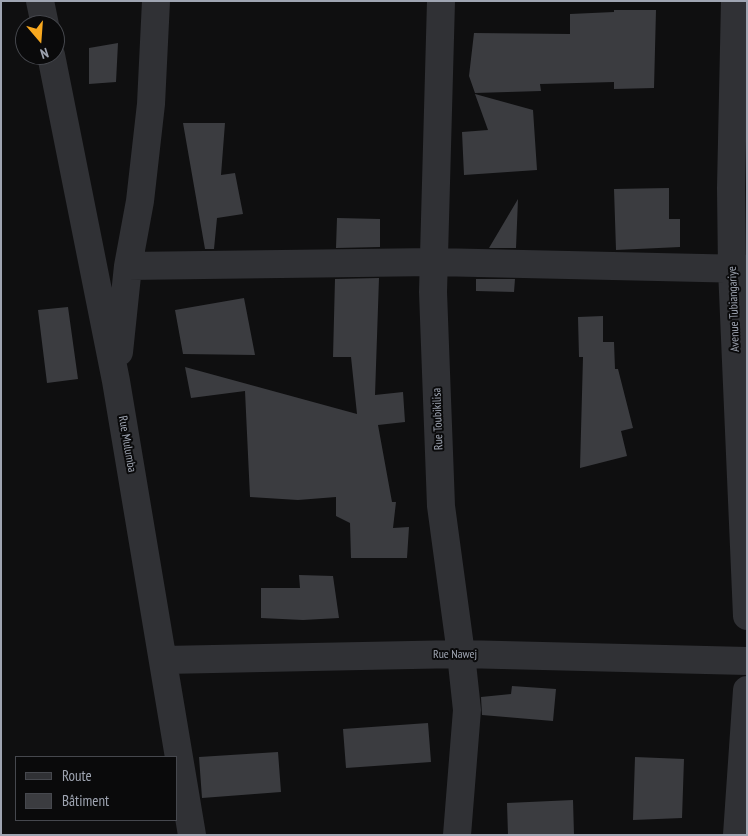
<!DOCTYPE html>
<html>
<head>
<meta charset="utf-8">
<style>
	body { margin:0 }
	#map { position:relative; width:748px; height:836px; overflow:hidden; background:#0f0f10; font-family:"PT Sans Narrow",sans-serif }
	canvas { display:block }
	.frame { position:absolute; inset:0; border:2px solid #9fa5b2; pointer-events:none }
	.legend { position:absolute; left:15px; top:756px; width:162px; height:65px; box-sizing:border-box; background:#0a0a0b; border:1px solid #46484e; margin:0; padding:6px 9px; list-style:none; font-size:15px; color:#9fa5b2 }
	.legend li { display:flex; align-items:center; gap:10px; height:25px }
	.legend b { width:25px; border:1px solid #46484e }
	.north { position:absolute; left:15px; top:15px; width:50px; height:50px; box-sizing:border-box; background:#0a0a0b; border:1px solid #46484e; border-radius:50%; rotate:162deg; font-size:14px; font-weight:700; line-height:20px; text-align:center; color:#9fa5b2 }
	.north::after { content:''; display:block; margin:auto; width:18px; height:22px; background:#f8a81f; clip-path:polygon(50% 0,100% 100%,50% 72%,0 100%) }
</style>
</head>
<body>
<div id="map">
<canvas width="748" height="836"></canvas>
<div class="frame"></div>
<ul class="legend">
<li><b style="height:6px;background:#303135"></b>Route</li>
<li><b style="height:14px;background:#3b3c40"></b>Bâtiment</li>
</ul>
<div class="north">N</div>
</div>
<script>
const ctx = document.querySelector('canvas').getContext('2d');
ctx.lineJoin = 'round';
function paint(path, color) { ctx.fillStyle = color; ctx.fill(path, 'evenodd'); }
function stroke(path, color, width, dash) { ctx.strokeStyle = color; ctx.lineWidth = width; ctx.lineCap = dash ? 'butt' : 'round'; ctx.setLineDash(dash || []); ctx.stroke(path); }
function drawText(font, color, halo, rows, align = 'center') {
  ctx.font = font + ' "PT Sans Narrow",sans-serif'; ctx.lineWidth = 4; ctx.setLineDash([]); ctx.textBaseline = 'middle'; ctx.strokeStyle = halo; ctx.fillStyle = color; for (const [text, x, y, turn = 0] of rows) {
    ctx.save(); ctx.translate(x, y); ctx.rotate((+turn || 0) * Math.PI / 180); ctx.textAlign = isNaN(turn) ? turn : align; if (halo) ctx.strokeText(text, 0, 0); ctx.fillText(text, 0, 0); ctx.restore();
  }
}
const building = new Path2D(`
	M614,10h42l-2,78 -40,1v-7l-74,2 1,7 -66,2 -6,-17 5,-43 96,1v-20l44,-2z
	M118,43l-2,39 -27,2v-36z
	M475,94l58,16 4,60 -73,5 -2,-43 26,-2z
	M183,123h42l-4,52 14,-2 8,41 -26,4 -3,31h-9z
	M669,188v31h11v28l-64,3 -2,-61z
	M518,199l-2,49h-27z
	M337,218l43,1v28l-44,1z
	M379,278l-4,117 28,-3 2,30 -27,3 14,77h4l-3,26 16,-1 -2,31h-56l-1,-35 -14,-7v-19l-38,3 -48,-3 -5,-106 -54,7 -6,-31 172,47 -6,-57h-18l2,-78z
	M476,279h39l-1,13 -38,-1z
	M244,298l11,57 -72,-1 -8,-44z
	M68,307l10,72 -31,4 -9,-73z
	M603,316v26h11l1,27h3l15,59 -12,3 6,25 -47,12 3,-111h-4l-1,-40z
	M299,575l34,1 6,42 -36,2 -42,-2v-30h39z
	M512,686l44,3 -3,32 -71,-6 -1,-18 30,-3z
	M428,723l3,39 -85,6 -3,-39z
	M278,752l3,40 -79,6 -3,-41z
	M635,757l49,2 -2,59 -49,2z
	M573,800l1,35h-66l-1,-32z`);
const minor = new Path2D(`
	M40,1l5,24
	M441,1l-8,291 8,214 20,148 6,56 -10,125
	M735,1l-4,187 1,81 15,347
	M51,55l65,326 76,454
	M128,266l306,-4 313,7
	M119,352l9,-86 12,-65 11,-97 5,-103
	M164,660l297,-6 286,7
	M737,835l10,-145`);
const streetNames = [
	["Avenue Tubiangariye",734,309,-92],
	["Rue Toubikilisa",438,419,-92],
	["Rue Mulumba",127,444,80],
	["Rue Nawej",455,655]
];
paint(building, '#3b3c40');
stroke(minor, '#303135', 28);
drawText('12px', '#9fa5b2', '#0a0a0b', streetNames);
</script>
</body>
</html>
